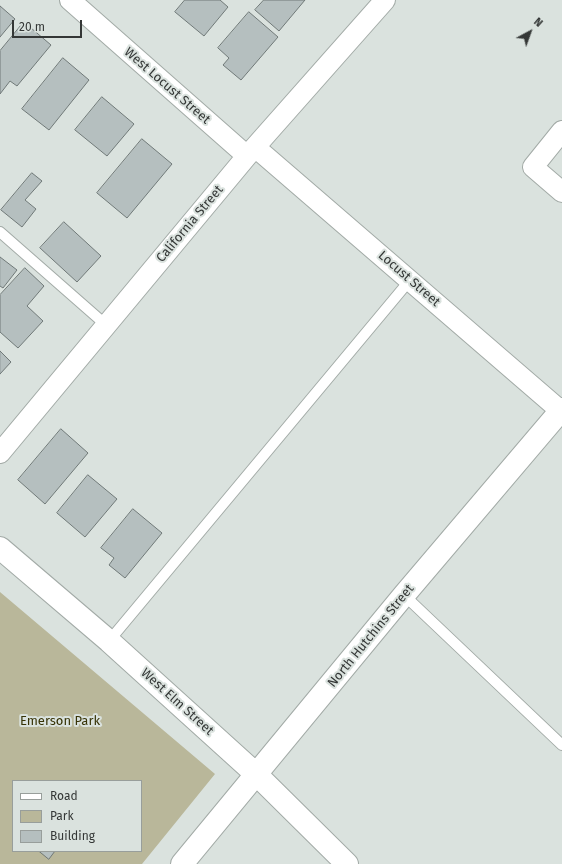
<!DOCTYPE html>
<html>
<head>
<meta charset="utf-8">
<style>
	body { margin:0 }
	#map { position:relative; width:562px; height:864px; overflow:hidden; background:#dae2de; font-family:"Fira Sans",sans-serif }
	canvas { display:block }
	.legend { position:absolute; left:12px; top:780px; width:130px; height:72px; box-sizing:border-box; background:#dae2de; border:1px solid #989e9b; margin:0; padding:5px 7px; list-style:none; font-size:12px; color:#343736 }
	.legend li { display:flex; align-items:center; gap:8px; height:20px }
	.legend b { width:20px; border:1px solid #989e9b }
	.north { position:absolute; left:510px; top:12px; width:40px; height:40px; -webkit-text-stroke:3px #dae2de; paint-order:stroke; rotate:41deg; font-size:11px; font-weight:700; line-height:16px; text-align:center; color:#343736 }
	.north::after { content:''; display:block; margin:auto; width:14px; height:18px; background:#343736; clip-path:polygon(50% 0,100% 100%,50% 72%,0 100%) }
	.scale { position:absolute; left:12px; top:20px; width:70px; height:18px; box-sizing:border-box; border:2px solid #343736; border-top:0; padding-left:5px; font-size:12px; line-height:14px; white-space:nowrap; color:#343736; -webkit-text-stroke:3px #dae2de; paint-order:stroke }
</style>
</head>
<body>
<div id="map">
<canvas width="562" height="864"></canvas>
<ul class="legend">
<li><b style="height:5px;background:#fff"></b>Road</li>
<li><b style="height:11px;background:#b9b79a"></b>Park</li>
<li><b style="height:11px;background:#b5bfbf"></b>Building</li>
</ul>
<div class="north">N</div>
<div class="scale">20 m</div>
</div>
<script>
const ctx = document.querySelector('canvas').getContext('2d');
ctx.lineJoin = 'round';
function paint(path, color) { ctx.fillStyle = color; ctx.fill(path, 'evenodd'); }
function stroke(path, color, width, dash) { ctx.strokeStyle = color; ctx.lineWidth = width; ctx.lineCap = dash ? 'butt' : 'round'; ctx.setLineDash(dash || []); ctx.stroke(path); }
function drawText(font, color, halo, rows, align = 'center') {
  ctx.font = font + ' "Fira Sans",sans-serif'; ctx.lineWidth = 4; ctx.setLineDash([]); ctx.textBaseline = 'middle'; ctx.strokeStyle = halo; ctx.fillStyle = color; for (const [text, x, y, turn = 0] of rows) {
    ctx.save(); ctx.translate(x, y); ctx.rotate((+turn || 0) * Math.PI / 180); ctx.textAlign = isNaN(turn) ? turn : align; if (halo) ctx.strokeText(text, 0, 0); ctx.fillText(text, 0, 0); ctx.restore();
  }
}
const green = new Path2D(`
	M0,592l215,182 -73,90h-142zM13,781h128v70h-128z`);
const building = new Path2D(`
	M185,0h35l8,7 -24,29 -29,-24z
	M264,0h41l-26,31 -24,-21z
	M0,6l15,13 -15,18z
	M249,12l29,25 -37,43 -18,-15 6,-7 -11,-10z
	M24,22l27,23 -34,41 -7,-5 -10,13v-43z
	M63,58l26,22 -40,50 -27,-21z
	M102,97l32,27 -27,32 -32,-26z
	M142,139l30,25 -45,54 -30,-25z
	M32,173l10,8 -17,19 11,9 -14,18 -21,-17z
	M64,222l37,34 -24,26 -37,-34z
	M0,257l17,13 -14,18 -3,-2z
	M25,268l19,18 -17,20 16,15 -25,27 -18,-16v-37z
	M0,351l11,11 -11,12z
	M61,429l27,24 -43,51 -27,-24z
	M88,475l29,24 -32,38 -28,-24z
	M133,509l29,24 -37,45 -16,-13 5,-7 -13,-10z
	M39,851h16l-6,8z`);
const service = new Path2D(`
	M0,232l106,93
	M404,595l158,150
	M109,641l301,-361`);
const minor = new Path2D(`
	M70,0l177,156
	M562,131l-29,36 29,25
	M255,147l307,265
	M0,453l247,-297 138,-156`);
const tertiary = new Path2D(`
	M0,548l109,93 148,134 90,89
	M182,864l222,-269 158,-186`);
const streetNames = [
	["West Locust Street",167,86,41],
	["California Street",190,224,-50],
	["Locust Street",409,279,41],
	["North Hutchins Street",371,636,-51],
	["West Elm Street",177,702,42]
];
const parkNames = [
	["Emerson Park",60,721]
];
paint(green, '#b9b79a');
paint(building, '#b5bfbf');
stroke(building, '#707978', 1);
stroke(service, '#a2aaa6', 12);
stroke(minor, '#a2aaa6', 22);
stroke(tertiary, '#a2aaa6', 24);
stroke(service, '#fff', 10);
stroke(minor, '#fff', 20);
stroke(tertiary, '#fff', 22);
drawText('13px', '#343736', '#dae2de', streetNames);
drawText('13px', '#373306', '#dae2de', parkNames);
</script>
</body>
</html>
